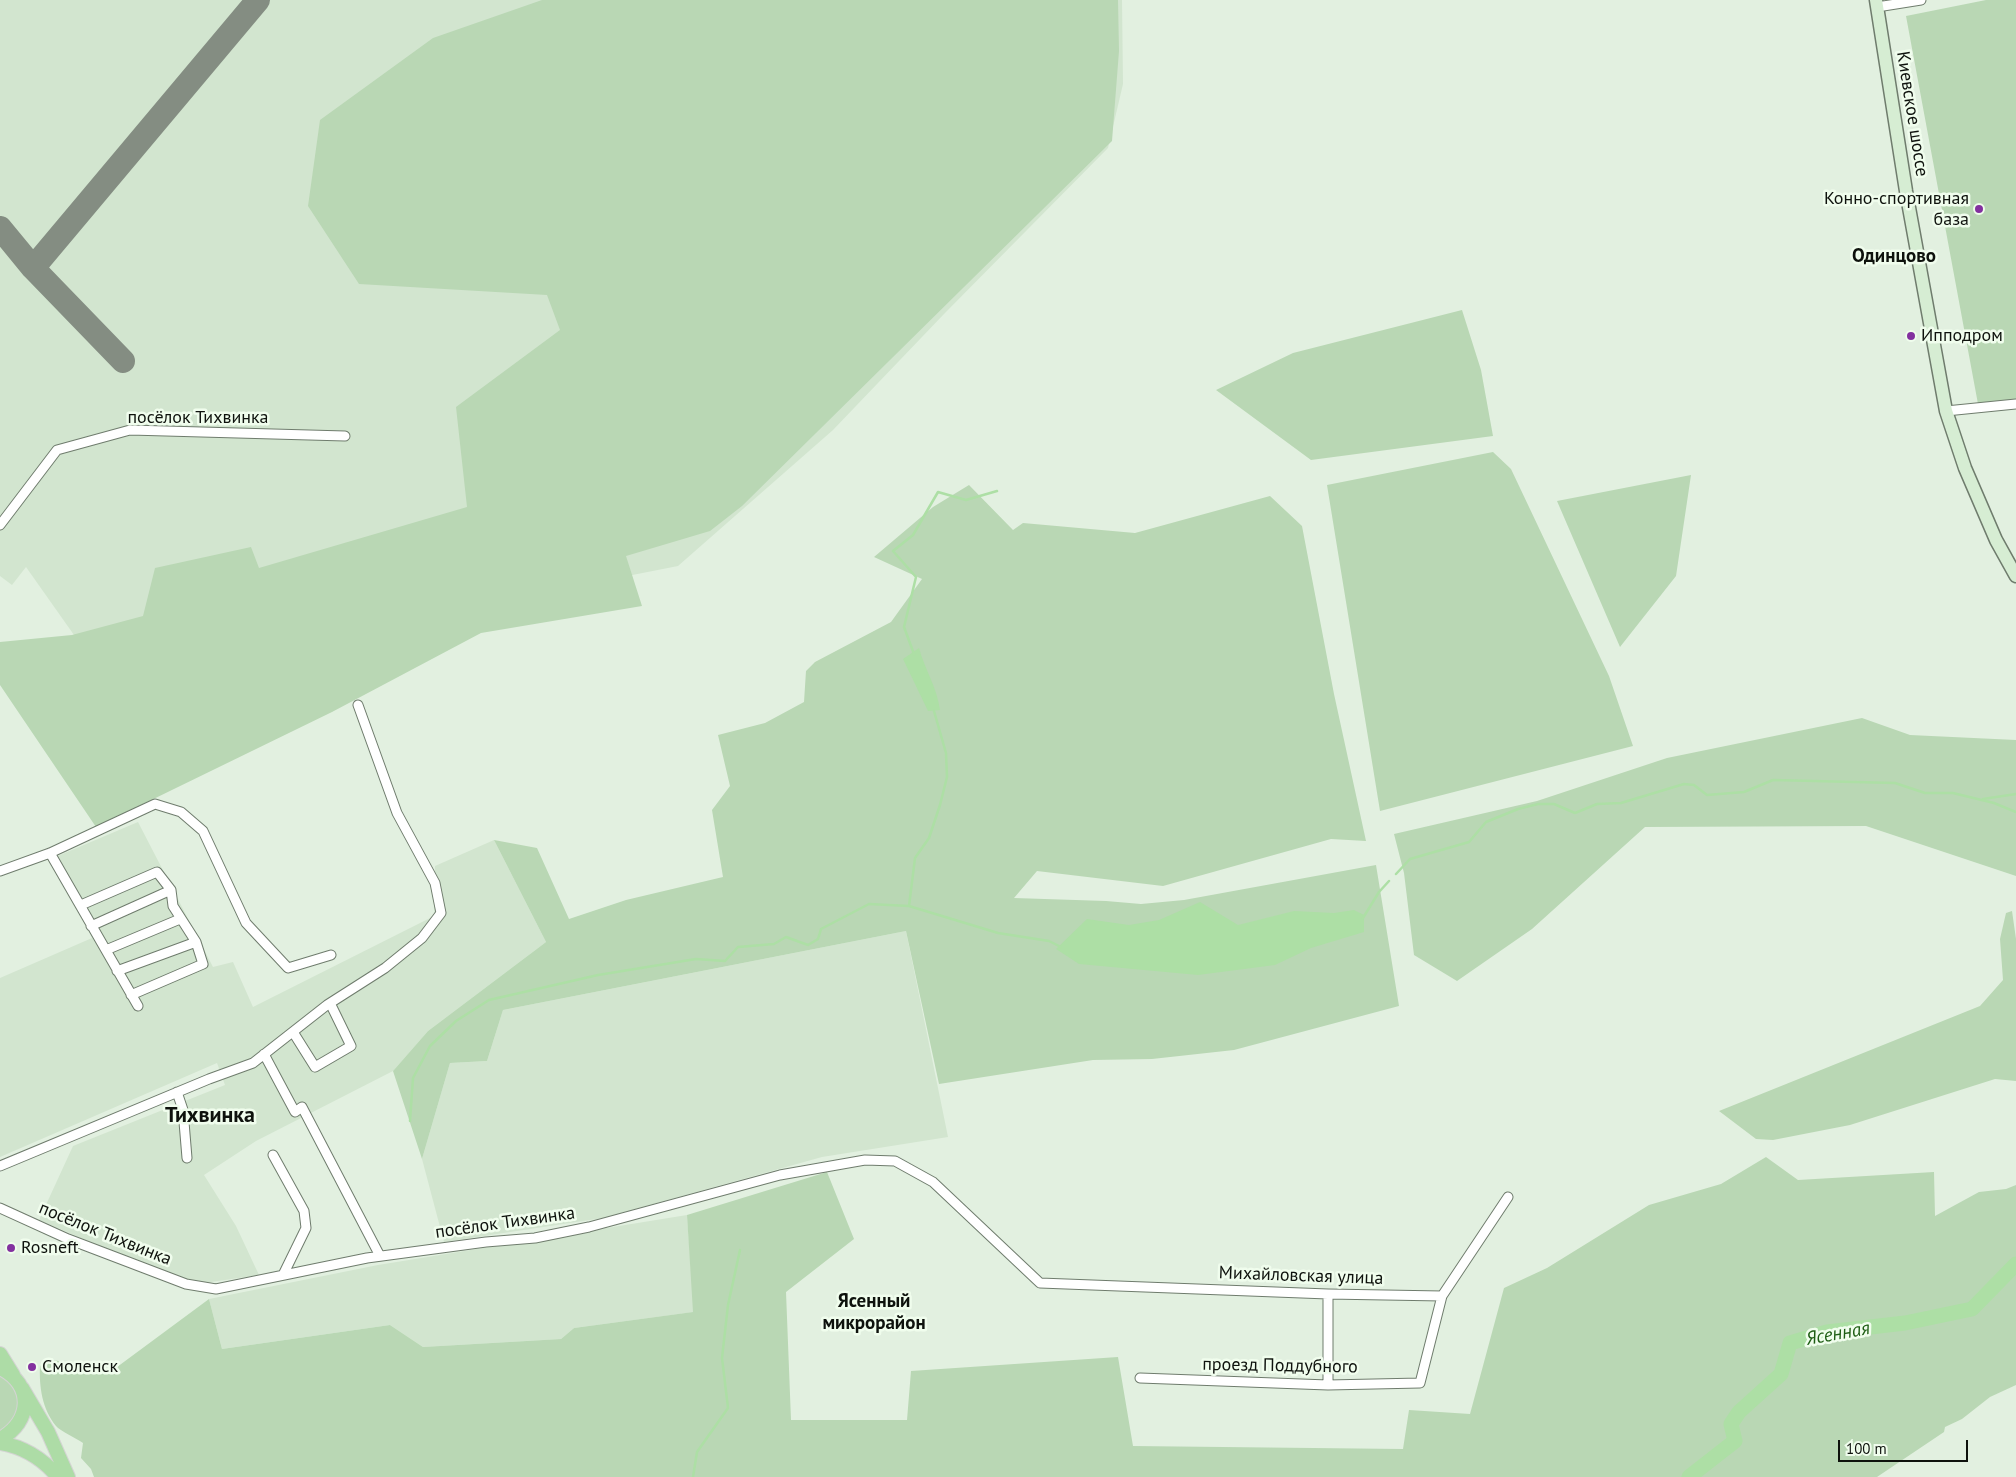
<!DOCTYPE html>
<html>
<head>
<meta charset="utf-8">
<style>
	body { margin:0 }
	#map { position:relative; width:2016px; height:1477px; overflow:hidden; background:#e2f0e0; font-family:"PT Sans",sans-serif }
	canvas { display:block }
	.scale { position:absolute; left:1838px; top:1440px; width:130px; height:22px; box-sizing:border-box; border:2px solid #0e120d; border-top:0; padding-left:6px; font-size:15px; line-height:18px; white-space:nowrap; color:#0e120d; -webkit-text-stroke:4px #f0fded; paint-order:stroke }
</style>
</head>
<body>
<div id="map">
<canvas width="2016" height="1477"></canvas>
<div class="scale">100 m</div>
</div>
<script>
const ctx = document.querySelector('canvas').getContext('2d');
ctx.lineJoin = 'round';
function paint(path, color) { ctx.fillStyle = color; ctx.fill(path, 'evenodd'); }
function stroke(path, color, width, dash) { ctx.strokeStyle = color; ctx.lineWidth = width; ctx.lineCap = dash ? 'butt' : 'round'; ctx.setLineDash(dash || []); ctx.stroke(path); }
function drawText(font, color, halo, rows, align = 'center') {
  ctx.font = font + ' "PT Sans",sans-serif'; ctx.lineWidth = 5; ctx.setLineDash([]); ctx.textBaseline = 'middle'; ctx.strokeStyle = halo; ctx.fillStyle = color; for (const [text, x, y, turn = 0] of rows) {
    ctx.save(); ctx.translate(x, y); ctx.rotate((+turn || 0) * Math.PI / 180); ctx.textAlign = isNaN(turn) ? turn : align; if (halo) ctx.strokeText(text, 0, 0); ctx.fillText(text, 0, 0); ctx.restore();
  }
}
const built = new Path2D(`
	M0,0h1122l1,84 -15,64 -164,166 -111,116 -155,136 -142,28 -450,58 -60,-85 -14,18 -12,-9z
	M138,822l75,145 20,-5 20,45 181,-91 1,-50 59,-26 52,102 -118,89 -35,40 -137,70 -52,34 32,51 23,49 -68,10 -152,-65 34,-74 152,-61 -8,-22 -217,94v-179l92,-40 -39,-80z
	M906,931l42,206 -126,20 -219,61 -159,24 -22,-83 28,-96 37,-2 16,-51z
	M687,1215l7,97 -120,16 -13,11 -138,8 -33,-22 -168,24 -13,-50 169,-34z`);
const green = new Path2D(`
	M542,0h576l1,51 -7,90 -370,365 -32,25 -84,25 16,50 -161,27 -149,79 -236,115 -96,-142v-43l72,-7 71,-19 12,-48 96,-21 8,21 208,-61 -11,-100 104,-77 -13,-35 -188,-11 -51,-78 12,-86 113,-82z
	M1986,0h30v401l-38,3 -72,-388z
	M1462,310l19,60 12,66 -182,24 -95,-70 77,-37z
	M1493,452l18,17 98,207 24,70 -253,65 -53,-326z
	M1691,475l-15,101 -56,71 -63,-146z
	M969,485l44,45 10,-7 112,10 135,-37 32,30 32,168 32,147 -35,-2 -168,47 -126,-15 -23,27 92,3 35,3 43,-4 192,-35 23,141 -165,44 -82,9 -59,1 -154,24 -33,-153 -403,79 -16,51 -37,2 -28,96 -29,-88 35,-40 118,-89 -52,-102 43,8 32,71 57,-19 97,-23 -11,-67 18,-24 -12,-51 47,-12 39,-21 2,-31 9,-9 76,-40 31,-43 -48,-22 59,-50z
	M1862,718l48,17 106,5v136l-150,-50 -221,1 -113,102 -75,52 -43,-26 -10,-82 -10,-39 143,-33 130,-43z
	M2012,911l4,28v142l-21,-2 -145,46 -77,15 -17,-1 -37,-28 261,-105 23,-26 -3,-41 6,-26z
	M1766,1157l32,23 136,-8 1,44 44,-24 27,-3 10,-4v200l-26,12 -28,22 -17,8 -1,5 -67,45h-1783l-3,-8 -10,-11 2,-15c-7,-5 -23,-12 -27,-17 -14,-17 -17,-40 -16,-60l10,-7 29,7 17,8 17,-4 96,-71 13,50 168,-24 33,22 138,-8 13,-11 119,-16 -6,-97 140,-43 27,67 -68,53 5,128h116l4,-49 207,-14 15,89 270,3 6,-39 61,4 34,-126 43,-20 102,-63 72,-21z
	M0,1375c24,14 23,41 0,56z`);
const water = new Path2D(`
	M919,648c6,22 18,39 21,62l-12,1 -25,-52z
	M1200,902l38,23 56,-14 40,2 20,-3 10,5v17l-53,16 -36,17 -77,10 -119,-11 -23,-15 31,-30 42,6 30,-5z`);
const stream = new Path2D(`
	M914,654l-10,-27 12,-50 -23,-26 20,-16 25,-43 28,8 31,-9
	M1983,799l33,-5
	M1396,874l14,-15 59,-17 17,-20 32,-13 20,-5h16l21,9 22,-9 24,-1 63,-19 10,1 13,10 37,-3 29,-12 122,3 30,10h28l41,10 22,9
	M909,906l6,-48 14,-20 11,-33 7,-28 -1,-24 -12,-42
	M1363,918l16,-26 10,-11
	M410,1121l3,-43 17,-32 26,-25 33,-21 109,-25 98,-16 29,2 13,-14 36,-3 12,-7 22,8 10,-6 3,-10 48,-25 40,2 89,27 51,8 12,6
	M693,1477l4,-25 31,-44 -6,-50 6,-53 12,-55`);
const river = new Path2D(`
	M1689,1477l46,-36 -4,-17 8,-12 42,-38 9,-31 37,-11 78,-9 67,-14 44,-45`);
const taxiway = new Path2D(`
	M0,228l33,40 90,93
	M33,268l225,-268`);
const minor = new Path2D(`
	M1877,7l44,-7
	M1946,411l70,-7
	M0,525l57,-75 73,-20 215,6
	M50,853l88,153
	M0,871l50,-18 105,-49 26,8 22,19 43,92 42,45 43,-13
	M81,905l76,-33 14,18 2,16 23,36 7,22 -72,31
	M91,926l80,-36
	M106,950l74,-31
	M117,971l79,-29
	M293,1032l22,35 36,-21 -21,-43
	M264,1054l31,58 7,-5 78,149
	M177,1092l6,18 4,48
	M273,1155l31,56 2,17 -23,47
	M0,1166l209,-87 44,-16 74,-58 58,-37 37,-30 19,-25 -6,-30 -38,-70 -39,-108
	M0,1208l68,31 118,45 30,5 151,-31 119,-16 49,-4 54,-11 191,-52 85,-15 30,1 38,21 107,101 288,11 114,2 66,-99
	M1328,1294v91
	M1140,1378l188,7 92,-2 22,-87`);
const secondary = new Path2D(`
	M1876,0l30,191 40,220 19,57 31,72 20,36`);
const primary = new Path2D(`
	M0,1354l13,21
	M0,1368c34,16 32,54 0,71
	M22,1388l26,44 20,45
	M0,1443c24,4 42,15 58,34`);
const markers = [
	[1979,209,5,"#83309f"],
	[1911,336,5,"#83309f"],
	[11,1248,5,"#83309f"],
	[32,1367,5,"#83309f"]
];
const streetNames = [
	["Киевское шоссе",1912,114,81],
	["посёлок Тихвинка",198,418],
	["посёлок Тихвинка",505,1223,-8],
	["посёлок Тихвинка",105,1234,22],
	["Михайловская улица",1301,1276,2],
	["проезд Поддубного",1280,1366,1]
];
const poiNames = [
	["Конно-спортивная",1969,199,"right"],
	["база",1969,220,"right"],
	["Ипподром",1921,336],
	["Rosneft",21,1248],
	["Смоленск",42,1367]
];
const neighbourhoodNames = [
	["Одинцово",1894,257],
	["Ясенный",874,1302],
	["микрорайон",874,1324]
];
const waterNames = [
	["Ясенная",1838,1334,-10]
];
const districtNames = [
	["Тихвинка",210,1116]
];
paint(built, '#d2e5cf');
paint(green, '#b9d7b4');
paint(water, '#addfa5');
stroke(stream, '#addfa5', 2.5);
stroke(river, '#addfa5', 15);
stroke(taxiway, '#848d82', 24);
stroke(minor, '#6f7c6d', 11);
stroke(secondary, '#6f7c6d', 15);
stroke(primary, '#d4d4d3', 16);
stroke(minor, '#fff', 9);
stroke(secondary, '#d6edd3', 12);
stroke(primary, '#addca6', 14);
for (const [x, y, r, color] of markers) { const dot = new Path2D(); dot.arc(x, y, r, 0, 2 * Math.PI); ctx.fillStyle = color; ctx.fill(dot); stroke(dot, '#f0fded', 2); }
drawText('18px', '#0e120d', '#f0fded', streetNames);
drawText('18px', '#0e120d', '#f0fded', poiNames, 'left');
drawText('bold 19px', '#0e120d', '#f0fded', neighbourhoodNames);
drawText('italic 19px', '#1d5d13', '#f0fded', waterNames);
drawText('bold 22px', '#0e120d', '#f0fded', districtNames);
</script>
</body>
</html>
